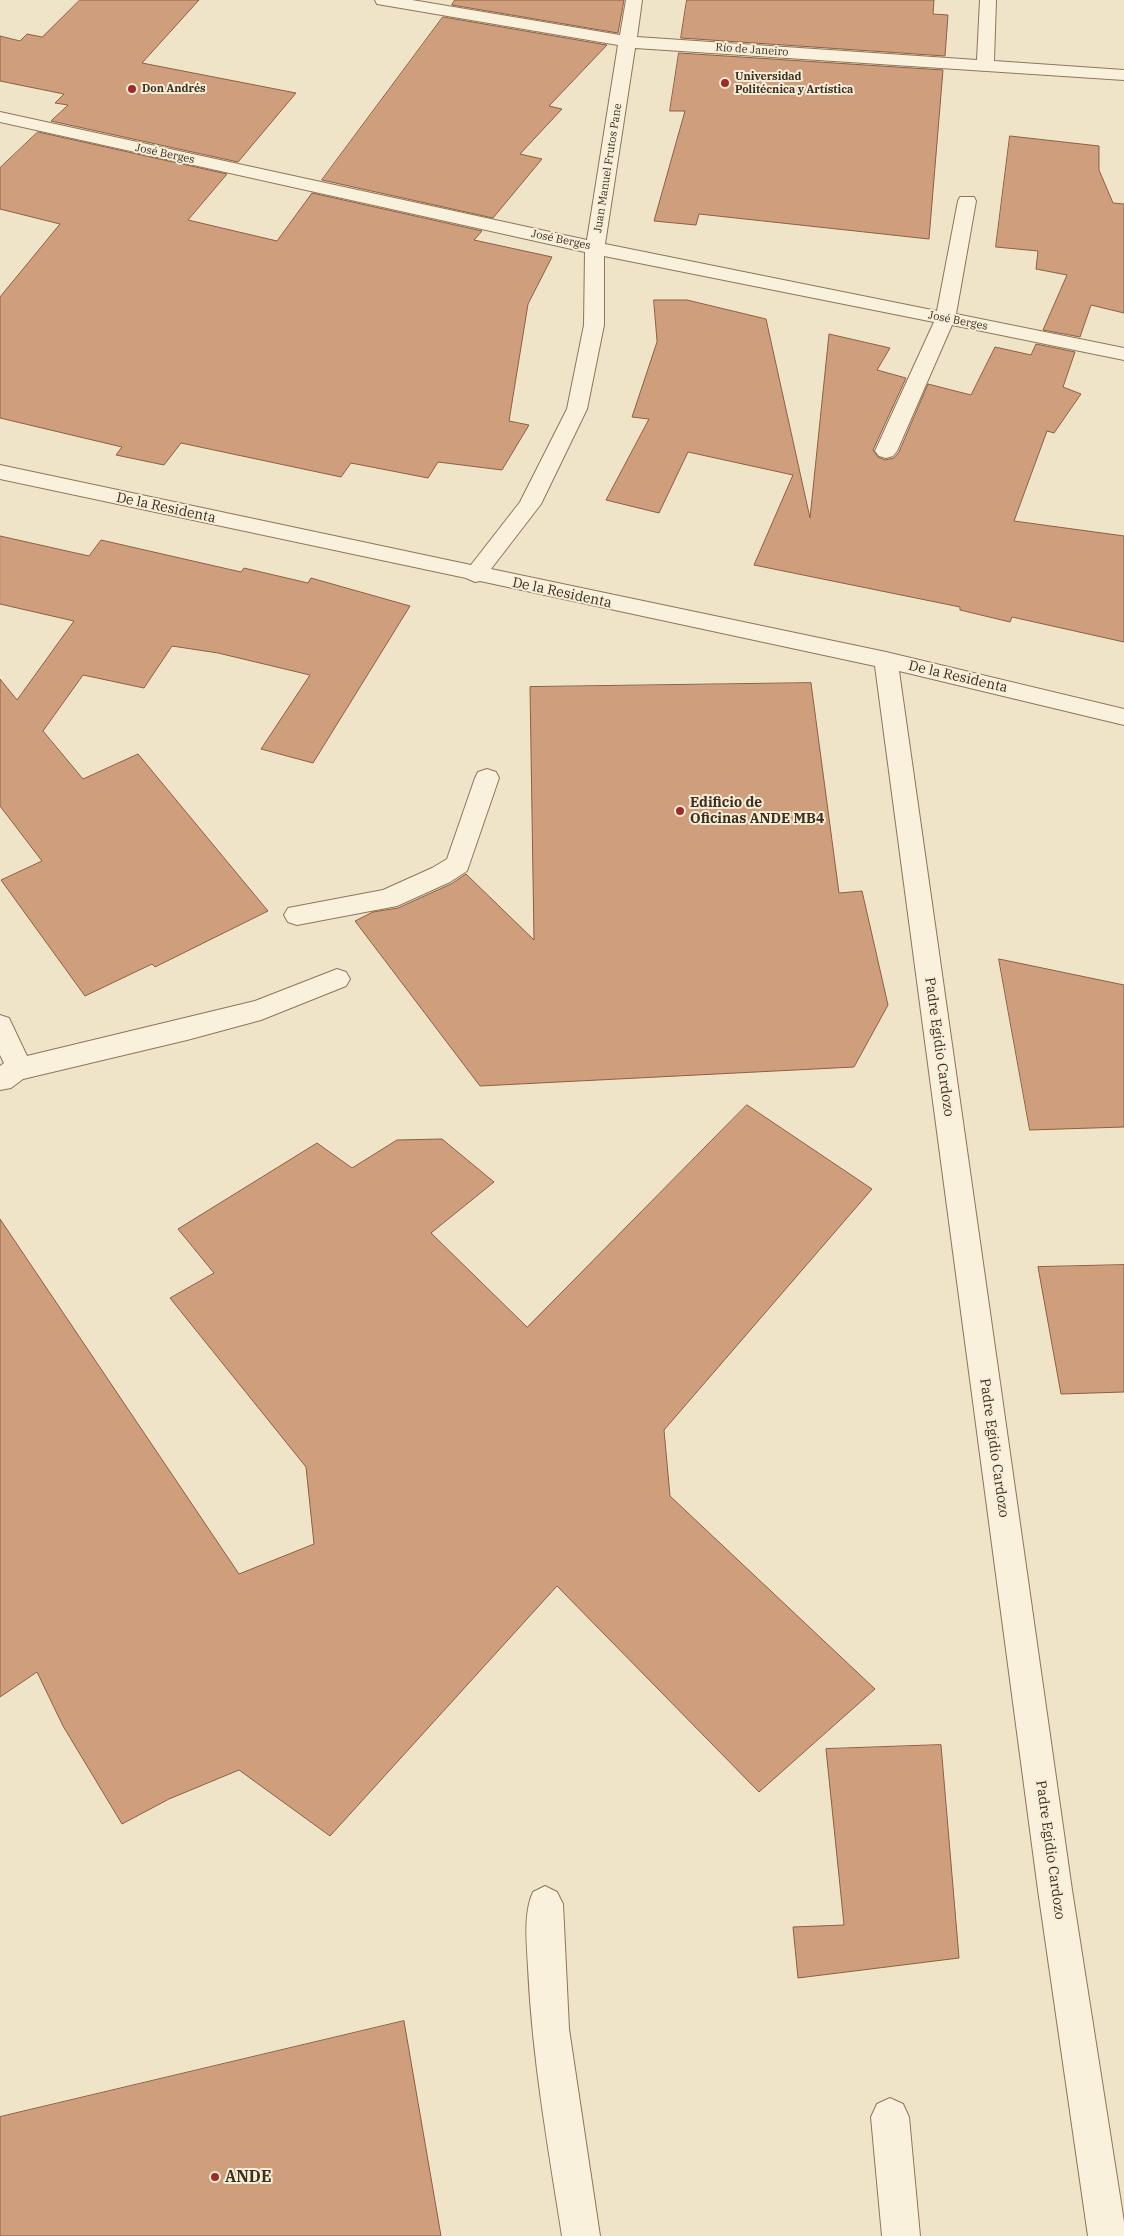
<!DOCTYPE html>
<html>
<head>
<meta charset="utf-8">
<style>
	body { margin:0 }
	canvas { display:block; background:#f0e4c8 }
</style>
</head>
<body>
<canvas width="1124" height="2236"></canvas>
<script>
const ctx = document.querySelector('canvas').getContext('2d');
ctx.lineJoin = 'round';
function paint(path, color) { ctx.fillStyle = color; ctx.fill(path, 'evenodd'); }
function stroke(path, color, width, dash) { ctx.strokeStyle = color; ctx.lineWidth = width; ctx.lineCap = dash ? 'butt' : 'round'; ctx.setLineDash(dash || []); ctx.stroke(path); }
function drawText(font, color, halo, rows, align = 'center') {
  ctx.font = font + ' "IBM Plex Serif",serif'; ctx.lineWidth = 4; ctx.setLineDash([]); ctx.textBaseline = 'middle'; ctx.strokeStyle = halo; ctx.fillStyle = color; for (const [text, x, y, turn = 0] of rows) {
    ctx.save(); ctx.translate(x, y); ctx.rotate((+turn || 0) * Math.PI / 180); ctx.textAlign = isNaN(turn) ? turn : align; if (halo) ctx.strokeText(text, 0, 0); ctx.fillText(text, 0, 0); ctx.restore();
  }
}
const building = new Path2D(`
	M80,0h119l-57,63 154,30 -58,69 -187,-41 17,-16 -13,-2 9,-9 -64,-13v-45l20,5 7,-7 15,3z
	M455,0h169l-6,33 -166,-28z
	M687,0h247l-1,14 15,1 -3,41 -264,-18z
	M443,17l164,28 -58,61 13,3 -42,45 22,5 -49,59 -171,-38z
	M679,53l264,17 -14,169 -230,-25 -3,11 -42,-4 31,-110h-15z
	M38,132l189,42 -39,46 89,21 35,-48 170,38 -8,9 78,17 -24,47 -19,117 20,4 -27,45 -64,-8 -10,16 -77,-15 -10,14 -160,-34 -17,22 -48,-10 6,-8 -122,-29v-121l60,-73 -60,-15v-41z
	M1010,136l89,10v24l14,33 11,1v109l-33,-8 -11,32 -37,-7 24,-55 -31,-6 2,-18 -42,-4z
	M654,300h33l79,19 44,199 19,-184 61,14 -13,22 29,8 -33,72 5,7 7,3 9,-2 5,-6 29,-68 43,11 24,-48 36,8 5,-11 39,8 -12,35 18,7 -27,39 -7,-2 -33,90 110,15v106l-112,-25 -2,5 -50,-12v-3l-206,-42 39,-90 -105,-23 -29,61 -53,-13 43,-81 -17,-2 25,-75z
	M0,536l89,20 12,-16 140,32 3,-4 64,15 3,-5 99,28 -97,157 -52,-14 49,-74 -92,-22 -46,-7 -28,42 -61,-13 -40,56 40,48 55,-25 130,157 -113,56 -3,-3 -67,32 -84,-116 41,-19 -42,-55v-127l17,21 57,-79 -74,-17z
	M811,683l28,210 23,-2 26,114 -34,62 -374,19 -125,-165 18,-9 25,-4 53,-24 15,-10 68,66 -4,-253z
	M999,959l125,26v142l-94,3z
	M747,1105l125,84 -208,241 6,66 205,193 -116,103 -202,-206 -227,250 -91,-66 -70,29 -47,25 -59,-98 -26,-54 -37,25v-478l239,355 75,-30 -8,-77 -136,-169 44,-25 -36,-44 139,-86 35,25 45,-28 45,-1 52,43 -63,51 96,94z
	M1124,1265v127l-63,2 -23,-127z
	M941,1745l18,213 -161,20 -5,-51 51,-2 -18,-176z
	M404,2021l37,215h-441v-119z`);
const minor = new Path2D(`
	M375,0h37l208,35 6,-35h16l-5,37 340,23 3,-60h16l-2,61 130,9v10l-489,-32 -30,196 332,67 21,-110 2,-4h14l2,4 -20,113 168,34v12l-172,-35 -55,126 -4,5 -7,2 -7,-2 -4,-5 59,-129 -330,-66v69l-17,84 -46,95 -50,65 395,83 238,57v16l-225,-54 173,1219 52,332v14h-36l-50,-346 -163,-1224 -395,-85 -5,1 -9,-4 -466,-99v-14l471,100 49,-63 47,-93 17,-84 1,-73 -585,-130v-10l587,128 31,-195 -235,-40 -6,-1z
	M487,769l9,3 3,6 -32,93 -17,11 -53,24 -100,19 -9,-3 -4,-7 4,-7 95,-18 49,-22 15,-9 28,-81 3,-6z
	M337,969l9,3 4,7 -4,7 -85,34 -74,20 -164,39 -12,9 -11,2v-24l4,-3 -4,-8v-40l9,3 18,38 228,-55z
	M545,1886l12,6 6,12 6,125 31,207h-38c-14,-89 -30,-179 -34,-269 -1,-24 -5,-53 5,-75z
	M890,2098l13,6 6,13 11,119h-38l-11,-119 6,-13z`);
const markers = [
	[725,83,5,"#9e2a2b"],
	[132,89,5,"#9e2a2b"],
	[680,811,5,"#9e2a2b"],
	[215,2177,5,"#9e2a2b"]
];
const farStreetnames = [
	["Río de Janeiro",752,50,4],
	["José Berges",165,154,12],
	["Juan Manuel Frutos Pane",608,168,-81],
	["José Berges",561,240,12],
	["José Berges",958,321,11]
];
const farPoinames = [
	["Universidad",735,77],
	["Politécnica y Artística",735,90],
	["Don Andrés",142,89]
];
const streetNames = [
	["De la Residenta",166,508,12],
	["De la Residenta",562,593,12],
	["De la Residenta",958,677,13],
	["Padre Egidio Cardozo",939,1047,82],
	["Padre Egidio Cardozo",994,1448,82],
	["Padre Egidio Cardozo",1050,1850,82]
];
const poiNames = [
	["Edificio de",690,803],
	["Oficinas ANDE MB4",690,819]
];
const nearPoinames = [
	["ANDE",225,2177]
];
paint(building, '#cf9f7d');
stroke(building, '#8d5f41', 1);
stroke(minor, '#8d765c', 2);
paint(minor, '#faf1dc');
for (const [x, y, r, color] of markers) { const dot = new Path2D(); dot.arc(x, y, r, 0, 2 * Math.PI); ctx.fillStyle = color; ctx.fill(dot); stroke(dot, '#f7eed8', 2); }
drawText('11px', '#3d2e20', '#f7eed8', farStreetnames);
drawText('bold 11px', '#3d2e20', '#f7eed8', farPoinames, 'left');
drawText('14px', '#3d2e20', '#f7eed8', streetNames);
drawText('bold 14px', '#3d2e20', '#f7eed8', poiNames, 'left');
drawText('bold 16px', '#3d2e20', '#f7eed8', nearPoinames, 'left');
</script>
</body>
</html>
